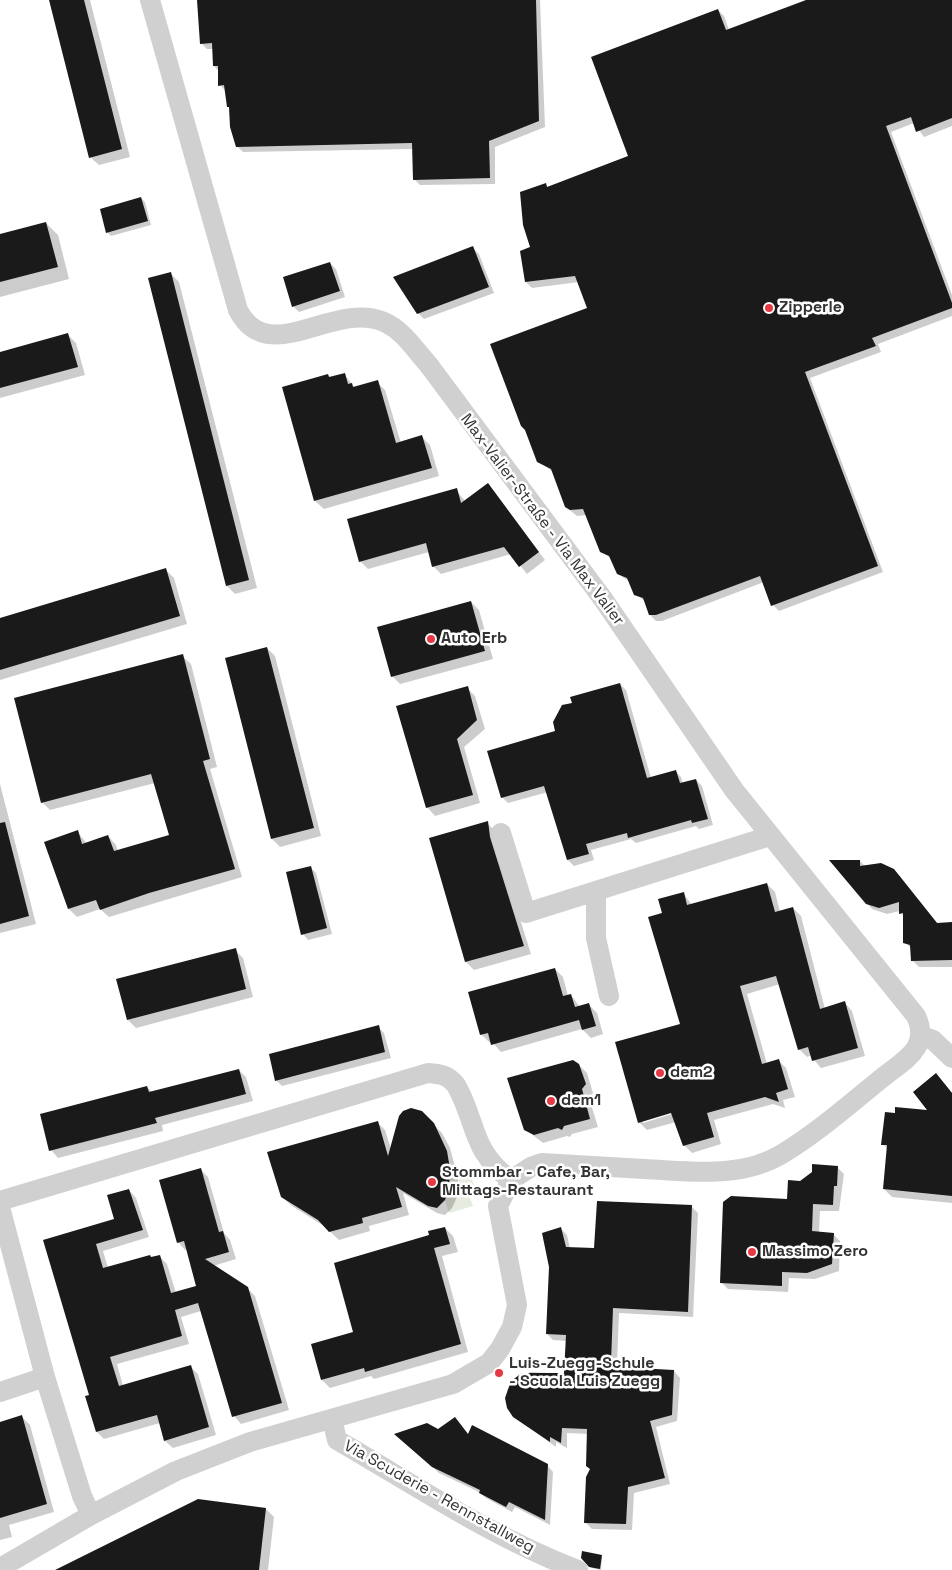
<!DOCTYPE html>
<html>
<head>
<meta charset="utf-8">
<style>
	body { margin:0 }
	canvas { display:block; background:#fff }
</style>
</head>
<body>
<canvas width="952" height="1570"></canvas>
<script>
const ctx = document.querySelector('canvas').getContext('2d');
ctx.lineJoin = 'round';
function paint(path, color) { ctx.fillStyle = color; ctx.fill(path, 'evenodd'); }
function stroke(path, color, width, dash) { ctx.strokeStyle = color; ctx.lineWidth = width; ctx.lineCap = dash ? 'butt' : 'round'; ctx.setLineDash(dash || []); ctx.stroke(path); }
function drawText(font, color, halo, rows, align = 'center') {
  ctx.font = font + ' "Space Grotesk",sans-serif'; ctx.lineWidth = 5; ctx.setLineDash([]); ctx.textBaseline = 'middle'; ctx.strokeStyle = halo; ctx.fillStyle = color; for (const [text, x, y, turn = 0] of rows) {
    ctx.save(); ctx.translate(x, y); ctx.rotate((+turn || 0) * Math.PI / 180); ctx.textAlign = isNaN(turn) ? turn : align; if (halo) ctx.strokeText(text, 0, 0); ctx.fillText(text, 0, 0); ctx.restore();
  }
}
const green = new Path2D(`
	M469,1173l6,14 -8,3 6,16 -24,7 -4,-13 4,-12 1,-14z`);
const shadow = new Path2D(`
	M51,0h39l40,157 -31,8 -9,-8z
	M198,0h342l5,127 -50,20v37l-75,1 -6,-6 -1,-30 -170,3 -6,-6 -11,-55 -6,-6 -1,-14 -5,-5 -1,-17h-6l-6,-6z
	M809,0h143v126l-28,11 -10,-14 -23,9 61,163v21l-74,28 3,8 -71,26 73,194 -104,39 -6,-6 -9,-23 -102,39h-6l-6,-6 -4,-13 -11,-8 -5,-12 -12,-8 -6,-15 -11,-8 -14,-36 -10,1 -11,-9 -13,-35 -15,-11 51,-153 -10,-26 -47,6 -6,-6 19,-98 4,4 80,-31 89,-147 6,6 5,14z
	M141,198l4,4 6,23 -40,11 -4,-4z
	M46,223l12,12 11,44 -69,18v-61z
	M473,248l6,6 15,39 -70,26 -6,-6z
	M330,263l6,6 9,28 -46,15 -6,-6z
	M171,274l8,8 78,306 -22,6 -8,-8 -78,-307z
	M68,335l8,8 9,32 -85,23v-44z
	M344,374l11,14 22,-6 8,8 16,53 21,-6 8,8 9,31 -115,33 -9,-8 -32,-113 45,-13 3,3z
	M488,485l57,75 -18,14 -16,-20 -70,20 -8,-8 -4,-14 -61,17 -8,-8 96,-71 9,11z
	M166,570l8,8 13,46 -187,56v-61z
	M471,602l8,8 14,49 -93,25 -8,-8z
	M267,648l8,8 46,180 -41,11 -8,-8 -46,-180z
	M182,656l9,8 26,103 -7,2 32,108 -133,40 -9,-8 -23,8 -8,-8 8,-78 10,13 21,-8 8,9 2,6 53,-15 -16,-53 -105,27 -8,-8z
	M620,684l6,6 25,88 24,-7 6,6 2,7 13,-4 6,6 11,39 -14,4 -3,-3 -60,17 -5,-4 -40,11 3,10 -20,6 -6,-6 -20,-68 -40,11 -6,-6 55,-65z
	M467,688l8,8 10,33 -21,18 16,56 -45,13 -8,-9z
	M0,784l36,140 -36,9z
	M487,823l8,8 2,15 34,108 -57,16 -8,-8z
	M831,861h29l5,5 34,9 39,49h14v43h-33l-7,-7v-11l-7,-7 -1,-25 -4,-6 -13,3 -15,-5z
	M310,867l6,6 16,61 -24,6 -5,-6z
	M767,884l8,8 5,20 13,-4 8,8 24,93 20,-6 7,8 13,45 -44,12 -7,-8 -2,-5 -5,2 -8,-8 -19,-65 -33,10 20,70 12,-3 7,7 9,29 -12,3 2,8 -12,-4 -59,16 7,24 -29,9 -8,-8 -8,-23 -29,8 -8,-8 42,-98 -18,-110 20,-21 9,12zM677,1110l1,2 -35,11v-3z
	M235,950l8,8 10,39 -117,31 -8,-8z
	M555,969l8,8 5,19 3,-1 9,12 9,-2 8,8 6,21 -12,4 -9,-9 -81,23 -9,-10h-3l-8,-8z
	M378,1027l6,6 7,25 -109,28 -6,-6z
	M579,1065l8,8 6,20 -4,5 9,29 -26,7 -2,3 -3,-1 -24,7 -18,-14z
	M239,1070l7,7 7,24 -91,24 1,6 -105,27 -7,-8 96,-63 5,5z
	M944,1083l8,10v110l-60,-6 -8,-8 4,-40 -5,-5 13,-30 33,-3z
	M377,1122l8,8 6,19 42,-25 9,9 8,15 8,30 -1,19 -5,11 -7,7 -8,-2 -34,-20 6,22 -40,11 1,5 -31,9 -15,-14 -32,-20 -9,-8z
	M837,1167l7,7 -5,37h-19l-1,22 14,1 7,7 -1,30 -24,8 -26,-1 -1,14 -60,-3 -7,-7 80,-100z
	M200,1169l8,8 16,56 6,7 6,19 -23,7 34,22 8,8 34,114 -48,14 -7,-8 -33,-105 -20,6 8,27 -72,20 6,22 68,-19 7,7 18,61 -43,13 -8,-7 -5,-18 -56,16 -7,-7 -7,-36 -46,-156 72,-20 13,-30 7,8 13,39 -46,14 5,17 51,-12 8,8 9,29 22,-6 -10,-38 -3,1 -7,-8z
	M692,1207l6,6 -5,104 -74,-4 -2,52 19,1 3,4 35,1 6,7 -3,43 -21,6 14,57 -36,9 -2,37 -40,-1 -6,-6 5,-53 -3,-36 -21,-1v15l-11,-6v5l-40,-29 -9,-14v-13l5,-9 7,-6 12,-4 34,2 2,-33 -14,-1 -6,-6 14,-105 6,6 3,14 26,1z
	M445,1228l8,8 5,16 -16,4 26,96 -94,27 -3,-3 -41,12 -8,-8 109,-144z
	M22,1417l8,8 24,87 -45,13 3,12 -12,3v-117z
	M455,1419l14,16 78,30 6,7 -3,53 -35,-18 -3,5 -26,-14 -7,-6 -40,-19 -37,-33 36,-10z
	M266,1509l8,8 -6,53h-197z
	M602,1557l-1,13 -9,-2 -10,-10z`);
const building = new Path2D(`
	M49,0h35l38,149 -33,9z
	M197,0h339l3,121 -50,20 1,37 -77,2 -1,-37 -176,4 -6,-20 -1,-20h-2l-3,-22 -6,1v-20h-5l-1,-23 -12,1z
	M806,0h146v118l-36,14 -5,-15 -25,9 66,177v5l-80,30 4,8 -71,26 73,194 -107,40 -11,-30 -104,39h-7l-6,-17 -9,-3 -7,-17 -10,-4 -8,-18 -9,-4 -17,-43 -13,1 -5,-3 -14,-38 -14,-7 -12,-32 -4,-4 -31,-82 97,-36 -12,-32 -50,6 -5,-31 10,-4 -7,-22 -3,-33 26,-9 1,4 81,-31 -37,-99 127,-48 8,21z
	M141,197l7,24 -42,12 -6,-24z
	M46,222l12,45 -58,15v-48z
	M473,246l16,41 -72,27 -24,-37z
	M330,262l10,29 -48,16 -9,-30z
	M171,272l78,308 -23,6 -78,-308z
	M68,333l10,34 -78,21v-36z
	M345,373l3,11 4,-1 1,4 25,-7 18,63 26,-8 10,33 -118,33 -32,-114 46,-13 1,3z
	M488,483l51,69 -20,15 -15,-20 -72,20 -6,-24 -67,19 -12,-43 110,-31 4,15z
	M166,568l14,48 -180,54v-52z
	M471,601l14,50 -94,26 -14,-50z
	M267,647l47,181 -43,11 -46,-181z
	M183,654l27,105 -7,2 32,108 -86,24 -49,17 -4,-10 -28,9 -24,-67 34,-12 4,14 26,-9 6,16 55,-16 -18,-61 -110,29 -27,-105z
	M620,683l27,95 29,-8 4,13 16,-4 12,40 -16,4 -1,-3 -63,18 -1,-5 -41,11 3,10 -22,6 -23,-74 -43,12 -14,-47 68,-20 -2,-9 9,-17 10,-2 -2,-6z
	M468,686l9,34 -20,19 16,56 -47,13 -30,-102z
	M488,821l2,16 34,109 -59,16 -36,-124z
	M5,822l24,94 -29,8v-101z
	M829,860h31v6l21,-3 13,6 43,54 15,-1v38l-41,1 -1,-16 -7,-2v-30l-4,1v-12l-20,6 -13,-4z
	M311,866l16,62 -26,7 -15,-63z
	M767,883l8,29 18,-5 27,102 25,-8 13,47 -46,13 -4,-14 -10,3 -22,-74 -36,10 22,78 17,-5 9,30 -12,4 3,9 -14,-5 -58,16 7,24 -31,9 -12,-33 -33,10 -23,-81 65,-18 -32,-107 14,-4 -4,-14 26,-7 3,13z
	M236,948l10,41 -119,31 -11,-41z
	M555,968l8,28 8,-2 4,13 14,-4 7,23 -14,4 -3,-10 -88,25 -3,-12 -8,2 -12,-43z
	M379,1025l6,27 -110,29 -6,-27z
	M573,1060l6,4 7,20 -4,5 8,30 -26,7 -2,4 -4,-2 -24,7 -10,-5 -17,-52z
	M239,1069l7,25 -91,24 2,5 -108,28 -9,-37 107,-28 2,6z
	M936,1073l16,20v103l-69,-7 4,-44h-6l4,-33 10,1v-6l32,3 -14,-18z
	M411,1108l11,3 12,12 13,28 3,18 -1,19 -4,12 -8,8 -9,-2 -32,-19 6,20 -40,11 1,5 -34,9 -11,-12 -37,-23 -14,-45 111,-31 10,35 11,-40 4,-5z
	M812,1164l26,2 -1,20h-3l-1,19 -20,-1 -1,27 22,2 -2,31 -25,9 -25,-1v14l-62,-3 3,-81 8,-6 56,3 1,-19 12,1 12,-9z
	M201,1168l18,64 4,-1 6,21 -24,7 43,28 34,116 -50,14 -34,-114 -23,7 7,26 -72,21 9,29 72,-21 18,62 -45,14 -7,-26 -61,17 -11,-36 4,-1 -46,-155 71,-21 -7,-24 22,-6 14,41 -47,14 7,24 47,-13 1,2 9,-2 11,38 25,-7 -12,-45 -7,2 -18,-63z
	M597,1201l95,4 -4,107 -75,-4 -2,55 26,2v3l37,2 -2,45 -22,6 15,57 -37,9 -2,37 -42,-1 2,-46 4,-8 -4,-3 1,-37 -25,-1 -1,15 -11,-6v5l-37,-25 -6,-9 -2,-10 6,-17 11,-8h42l2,-38 -20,-1 3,-67 -7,-34 19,-6 5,20 28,1z
	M445,1227l5,17 -16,4 27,96 -96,28 -1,-4 -43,12 -10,-36 42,-12 -19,-69 95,-28 -1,-4z
	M22,1415l25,89 -47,14v-96z
	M455,1417l13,17 4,-9 76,39 -3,56 -36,-18 -3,5 -27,-14 1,-3 -48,-23 -38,-33 33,-11 11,6z
	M198,1499l68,9 -7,62h-204z
	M582,1551l20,4 -2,14 -11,-2 -8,-9z`);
const minor = new Path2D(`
	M501,833l25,80 244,-77
	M596,891v47l13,58
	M922,1036l11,4 19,18
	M0,1201l428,-128c13,1 20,2 28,12 22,39 14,65 55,95
	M0,1207l45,170 37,119 9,19
	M0,1392l45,-15
	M332,1419l5,21c78,45 156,98 241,130
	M0,1568l91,-53 85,-44 74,-29 203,-58 36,-21 11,-14 12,-22 5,-22 -19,-99 13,-26 20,-13 11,-4c34,2 68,4 102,6 46,2 97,10 138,-15 35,-21 68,-50 100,-76 22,-18 49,-30 34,-62l-182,-226 -131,-191 -175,-235c-13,-14 -25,-34 -44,-42 -50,-22 -116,47 -146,-12l-88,-310`);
const markers = [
	[769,308,5,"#e63946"],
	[431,639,5,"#e63946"],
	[660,1073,5,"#e63946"],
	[551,1101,5,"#e63946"],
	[432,1182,5,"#e63946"],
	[752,1252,5,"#e63946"],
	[499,1373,5,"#e63946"]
];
const poiNames = [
	["Zipperle",779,308],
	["Auto Erb",441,639],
	["dem2",670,1073],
	["dem1",561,1101],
	["Stommbar - Cafe, Bar,",442,1173],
	["Mittags-Restaurant",442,1191],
	["Massimo Zero",762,1252],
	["Luis-Zuegg-Schule",509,1364],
	["- Scuola Luis Zuegg",509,1382]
];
const streetNames = [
	["Max-Valier-Straße - Via Max Valier",542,520,53],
	["Via Scuderie - Rennstallweg",439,1497,29]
];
paint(green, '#e6ecdf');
paint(shadow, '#0003');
paint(building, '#1a1a1a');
stroke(minor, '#d0d0d0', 20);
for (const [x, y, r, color] of markers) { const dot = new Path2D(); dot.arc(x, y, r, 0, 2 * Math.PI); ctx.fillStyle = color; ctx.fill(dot); stroke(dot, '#fff', 2); }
drawText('bold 16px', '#333', '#fff', poiNames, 'left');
drawText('16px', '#333', '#fff', streetNames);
</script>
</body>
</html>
